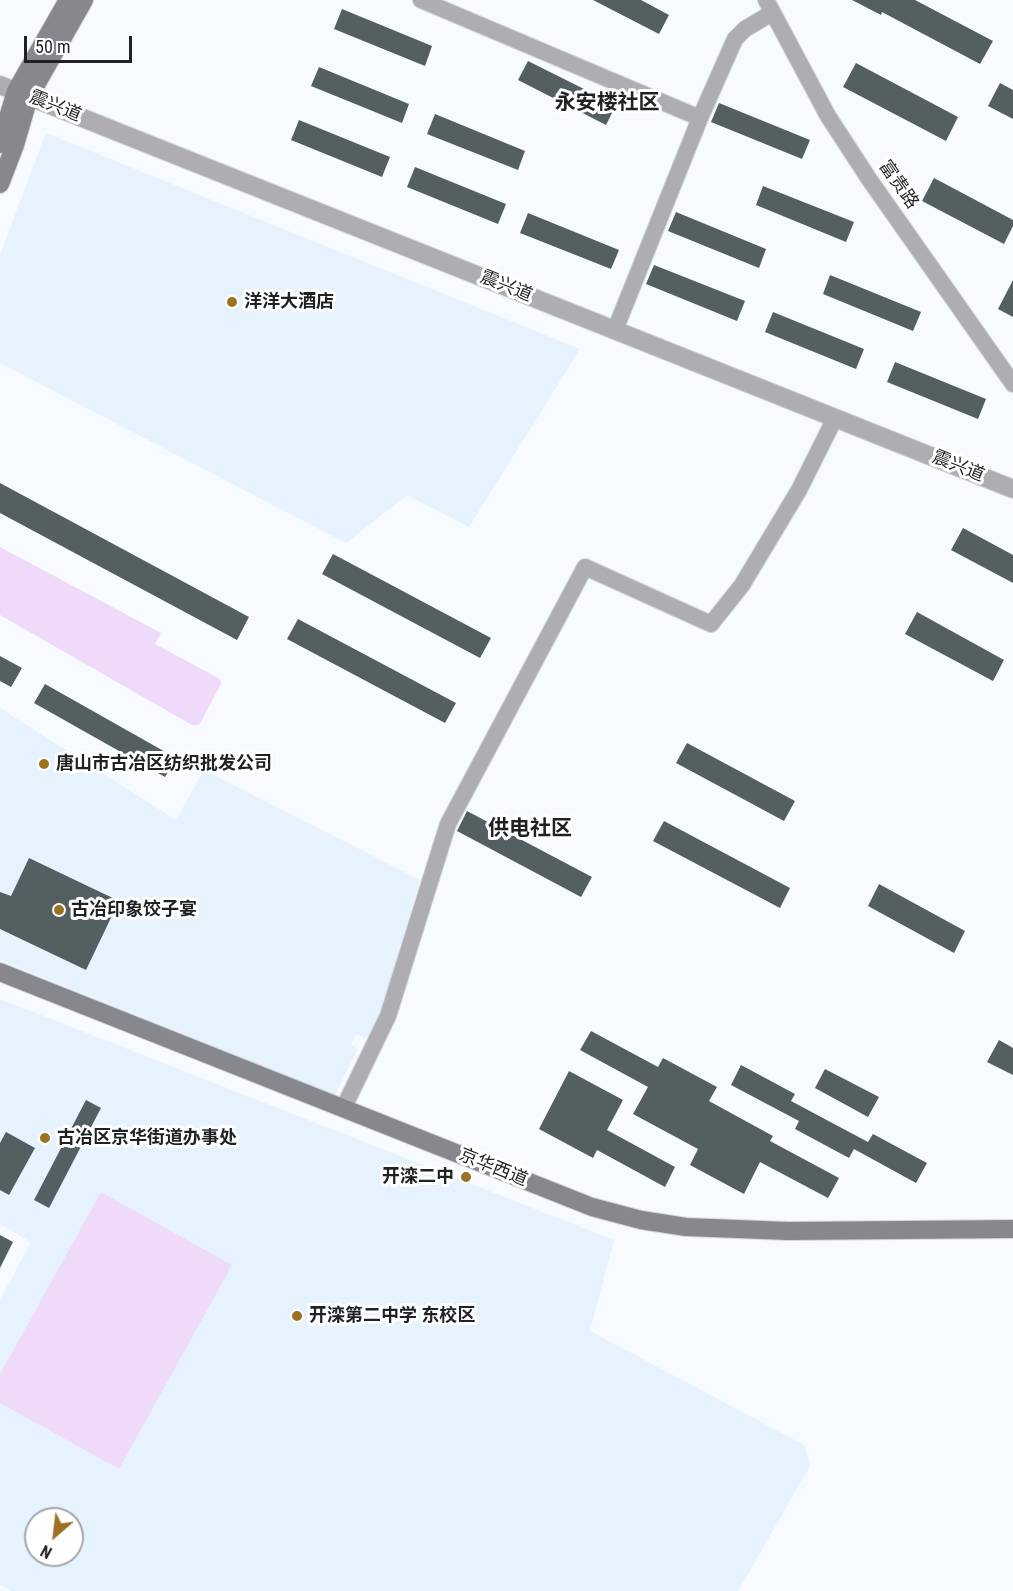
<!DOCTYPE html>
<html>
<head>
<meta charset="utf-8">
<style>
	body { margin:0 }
	#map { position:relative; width:1013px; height:1591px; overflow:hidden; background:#f7fafe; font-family:"Roboto Condensed",sans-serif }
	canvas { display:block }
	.north { position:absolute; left:24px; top:1507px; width:60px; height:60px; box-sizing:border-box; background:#fff; border:2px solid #a5a7a8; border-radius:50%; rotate:208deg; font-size:16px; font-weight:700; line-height:24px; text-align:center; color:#1f2225 }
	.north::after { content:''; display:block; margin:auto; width:21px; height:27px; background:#9c7120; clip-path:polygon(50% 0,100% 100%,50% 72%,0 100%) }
	.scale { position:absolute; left:24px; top:36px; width:108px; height:27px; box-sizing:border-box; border:3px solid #1f2225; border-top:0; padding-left:8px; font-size:18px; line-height:21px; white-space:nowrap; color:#1f2225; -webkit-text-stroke:4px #fff; paint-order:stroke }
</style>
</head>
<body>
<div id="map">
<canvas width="1013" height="1591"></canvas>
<div class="north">N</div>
<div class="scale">50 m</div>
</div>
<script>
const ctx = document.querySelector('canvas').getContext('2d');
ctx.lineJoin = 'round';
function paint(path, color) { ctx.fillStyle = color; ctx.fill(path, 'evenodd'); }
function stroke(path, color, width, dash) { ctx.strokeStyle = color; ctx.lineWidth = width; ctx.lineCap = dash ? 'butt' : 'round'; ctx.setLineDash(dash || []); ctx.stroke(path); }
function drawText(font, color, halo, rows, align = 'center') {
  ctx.font = font + ' "Roboto Condensed","Noto Sans SC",sans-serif'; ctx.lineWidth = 6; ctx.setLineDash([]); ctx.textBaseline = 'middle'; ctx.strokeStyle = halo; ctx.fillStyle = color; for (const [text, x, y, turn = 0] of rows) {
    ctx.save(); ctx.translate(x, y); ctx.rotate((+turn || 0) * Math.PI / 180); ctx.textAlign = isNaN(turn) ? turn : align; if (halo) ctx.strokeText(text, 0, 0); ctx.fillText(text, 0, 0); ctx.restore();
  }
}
const built = new Path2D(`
	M46,133l534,216 -111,178 -62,-32 -61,48 -346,-180v-108z
	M0,708l176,112 28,-50 216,110 -48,161 -16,-7 -5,10 6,6 -22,45 -335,-135z
	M0,999l614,241 -24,91 214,114 6,21 -72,125h-727l-11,-6v-285l31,-58 -31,-18zM36,1519h36v36h-36z`);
const green = new Path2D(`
	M0,547l161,86 -6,11 65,35 1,5 -22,41h-7l-192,-110z
	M101,1192l131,73 -113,204 -119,-66v-29z`);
const building = new Path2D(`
	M593,0h48l28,15 -10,19z
	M852,0h63l78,41 -13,23 -98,-52 -1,3z
	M342,9l90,37 -7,20 -91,-37z
	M528,61l88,44 -10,20 -88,-45z
	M856,63l102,54 -12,24 -103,-54z
	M319,67l90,37 -7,19 -91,-37z
	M1000,83l13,7v29l-25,-13z
	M719,103l91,37 -8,19 -91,-37z
	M435,114l90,37 -7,19 -91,-36z
	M299,120l91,37 -8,20 -91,-37z
	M415,167l91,37 -8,20 -91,-37z
	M934,178l79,42v6l-9,18 -82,-43z
	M763,186l91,36 -8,20 -90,-37z
	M676,212l90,37 -7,19 -91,-37z
	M528,213l91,37 -8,19 -91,-36z
	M654,265l91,36 -8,20 -91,-37z
	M830,275l91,37 -8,19 -90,-37z
	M1013,280v37l-15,-8z
	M773,312l91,37 -8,20 -91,-37z
	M895,362l91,37 -8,20 -91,-37z
	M0,483l249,134 -12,23 -237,-127z
	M963,528l50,27v28l-62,-33z
	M333,554l158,84 -11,20 -158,-84z
	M917,612l87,48 -11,21 -88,-47z
	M298,619l158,84 -11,20 -158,-84z
	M0,656l22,12 -11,19 -11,-6z
	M45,684l131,74 -11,19 -131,-74z
	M687,743l108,58 -11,20 -108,-58z
	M467,811l125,66 -11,20 -124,-66z
	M664,821l126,67 -10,20 -127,-67z
	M29,858l90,43 -33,69 -86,-41v-37l11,4z
	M879,884l86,47 -11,22 -86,-47z
	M591,1031l67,36 5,-9 54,29 -8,14 64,35 -3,5 69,37 -11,20 -68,-36 -16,32 -54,-29 8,-16 -65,-35 15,-27 -68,-37z
	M999,1040l14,8v27l-26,-13z
	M741,1065l54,29 -4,7 77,41 5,-8 54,29 -11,20 -62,-34 -5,9 -54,-29 4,-8 -68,-36z
	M825,1069l54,28 -11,20 -53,-29z
	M569,1071l54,29 -16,30 68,37 -10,20 -68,-37 -4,8 -54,-29z
	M86,1100l15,8 -52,100 -15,-8z
	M6,1132l29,16 -26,47 -9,-5v-47z
	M0,1235l13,7 -13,26z`);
const minor = new Path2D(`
	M421,0l279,118
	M766,0l62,116 41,63 144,205
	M615,330l85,-212 35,-79 10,-10 27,-16
	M343,1109l45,-93 60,-192 137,-257 126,57 31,-39 57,-95 36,-72`);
const tertiary = new Path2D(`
	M0,85l1013,404`);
const secondary = new Path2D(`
	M0,144l16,-53 52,-91
	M0,184l15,-39 14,-48 55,-97
	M0,972l592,235 49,13 45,7 102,4 225,-2`);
const markers = [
	[232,302,6,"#9c7120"],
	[44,764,6,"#9c7120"],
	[59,910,6,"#9c7120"],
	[45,1138,6,"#9c7120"],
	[466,1177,6,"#9c7120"],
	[297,1316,6,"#9c7120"]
];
const streetNames = [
	["震兴道",55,107,22],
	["富贵路",898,185,55],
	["震兴道",506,287,22],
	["震兴道",958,467,22],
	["京华西道",493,1168,22]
];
const poiNames = [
	["洋洋大酒店",244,302],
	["唐山市古冶区纺织批发公司",56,764],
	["古冶印象饺子宴",71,910],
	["古冶区京华街道办事处",57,1138],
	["开滦二中",454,1177,"right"],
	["开滦第二中学 东校区",309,1316]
];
const quarterNames = [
	["永安楼社区",607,104],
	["供电社区",530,830]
];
paint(built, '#e6f2fd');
paint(green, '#efdbf9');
paint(building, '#545f62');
stroke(minor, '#d4d7db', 18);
stroke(tertiary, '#d4d7db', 20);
stroke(secondary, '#d4d7db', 20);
stroke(minor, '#adadb2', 16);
stroke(tertiary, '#adadb2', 18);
stroke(secondary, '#87888e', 18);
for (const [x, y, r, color] of markers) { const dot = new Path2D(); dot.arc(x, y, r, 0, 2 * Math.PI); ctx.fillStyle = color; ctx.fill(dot); stroke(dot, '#fff', 2); }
drawText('18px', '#1f2225', '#fff', streetNames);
drawText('bold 18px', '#1f2225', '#fff', poiNames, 'left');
drawText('bold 21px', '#1f2225', '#fff', quarterNames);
</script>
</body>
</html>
